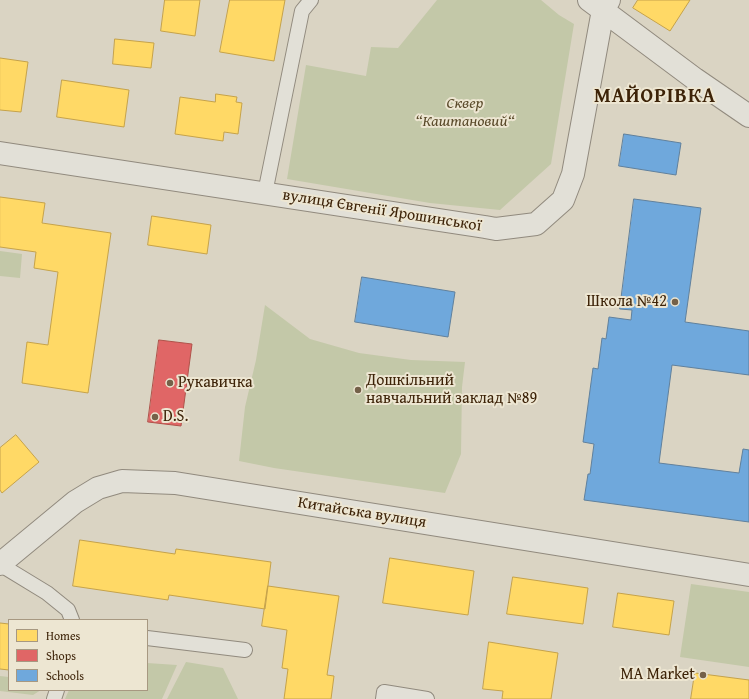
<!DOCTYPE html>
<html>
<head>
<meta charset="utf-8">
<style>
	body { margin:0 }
	#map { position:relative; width:749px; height:699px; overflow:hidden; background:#dad4c3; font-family:"Gentium Book Plus",serif }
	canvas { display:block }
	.legend { position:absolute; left:8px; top:619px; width:140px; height:72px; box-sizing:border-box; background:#ede6d2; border:1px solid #a79881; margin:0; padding:5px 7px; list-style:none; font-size:12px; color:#3d2308 }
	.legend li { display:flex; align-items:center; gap:8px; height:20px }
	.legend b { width:20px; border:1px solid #a79881 }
</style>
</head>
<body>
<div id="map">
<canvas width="749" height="699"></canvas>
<ul class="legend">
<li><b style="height:11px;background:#ffd966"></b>Homes</li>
<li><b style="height:11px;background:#e06666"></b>Shops</li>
<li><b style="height:11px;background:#6fa8dc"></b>Schools</li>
</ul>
</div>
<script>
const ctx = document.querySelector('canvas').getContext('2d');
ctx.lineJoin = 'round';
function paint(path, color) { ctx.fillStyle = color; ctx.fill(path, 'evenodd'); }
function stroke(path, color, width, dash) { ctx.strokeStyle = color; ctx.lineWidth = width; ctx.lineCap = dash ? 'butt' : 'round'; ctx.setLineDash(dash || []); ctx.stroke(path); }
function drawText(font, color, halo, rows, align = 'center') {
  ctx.font = font + ' "Gentium Book Plus",serif'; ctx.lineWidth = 4; ctx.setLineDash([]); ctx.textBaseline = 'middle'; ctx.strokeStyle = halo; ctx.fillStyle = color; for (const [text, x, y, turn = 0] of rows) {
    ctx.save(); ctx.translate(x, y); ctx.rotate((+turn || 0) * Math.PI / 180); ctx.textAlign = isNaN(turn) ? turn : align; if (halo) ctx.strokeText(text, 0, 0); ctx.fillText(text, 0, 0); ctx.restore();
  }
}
const green = new Path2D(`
	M437,0h104l18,15 15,9 -23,140 -51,46 -70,-7 -143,-24 19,-114 60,11 5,-29 27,1z
	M0,251l22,3 -2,24 -20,-2z
	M265,305l45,34 49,14 52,7 54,2 -3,25 -1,67 -16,39 -171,-25 -35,-7 6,-54 11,-47z
	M691,584l58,8v75l-69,-10z
	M186,662l37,6 15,31h-71z
	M147,663l30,2 -15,34h-97l4,-9h78z
	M0,676l9,1v13h32l-8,5 -33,-4z`);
const homes = new Path2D(`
	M165,0h35l-5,36 -34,-5z
	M230,0h55l-11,61 -54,-9z
	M638,0h52l-20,31 -37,-23z
	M115,39l39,4 -3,25 -38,-4z
	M0,58l28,4 -7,50 -21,-2z
	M62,80l67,10 -5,37 -67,-10z
	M216,94l21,3 -1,5 6,1 -4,31 -14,-2 -1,9 -48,-7 5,-37 35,5z
	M0,197l45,6 -3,20 69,10 -23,160 -66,-10 5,-41 21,3 10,-73 -24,-4 2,-16 -36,-5z
	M152,216l59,9 -4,29 -59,-9z
	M16,435l23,27 -37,31 -2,-3v-42z
	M80,540l95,14 1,-5 95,13 -6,47 -96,-14 -1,5 -95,-14z
	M390,558l84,13 -6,44 -85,-12z
	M513,577l75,11 -5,36 -76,-10z
	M268,586l71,10 -12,79 7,1 -3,23h-47l4,-30 -6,-1 5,-38 -25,-4z
	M618,593l56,8 -5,34 -56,-8z
	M0,623l9,1v46l-9,-1z
	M489,642l69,11 -7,46h-49l1,-8 -20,-2z
	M695,673l54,7v19h-58z`);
const shops = new Path2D(`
	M159,340l33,4 -11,82 -33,-4z`);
const schools = new Path2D(`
	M624,134l57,9 -5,32 -57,-9z
	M634,199l67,9 -16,114 64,9v44l-77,-10 -13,98 80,10 4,-24 6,1v72l-165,-22 4,-26h2l4,-30 -11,-2 10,-74 5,1 4,-31 4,1 3,-22 22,3 1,-10 -12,-1z
	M362,277l93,15 -7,45 -93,-15z`);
const lane = new Path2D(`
	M265,193l37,-182 9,-11
	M1,565l46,28 21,17 4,10
	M147,638l98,12
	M54,699l3,-9
	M383,699l1,-7 43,7`);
const street = new Path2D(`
	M589,0l106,79 54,37
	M0,153l485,74 11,2 40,-5 27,-24 10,-26 30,-164 6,-10
	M0,564l75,-62 23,-14 24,-7 53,2 574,92`);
const markers = [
	[675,302,4,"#746149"],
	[170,383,4,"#746149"],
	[358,390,4,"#746149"],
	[155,417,4,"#746149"],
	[703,675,4,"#746149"]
];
const parkNames = [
	["Сквер",465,104],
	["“Каштановий“",465,122]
];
const streetNames = [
	["вулиця Євгенії Ярошинської",382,211,9],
	["Китайська вулиця",362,513,9]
];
const poiNames = [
	["Школа №42",667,302,"right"],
	["Дошкільний",366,381],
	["навчальний заклад №89",366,399],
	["Рукавичка",178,383],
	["D.S.",163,417],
	["MA Market",695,675,"right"]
];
const districtNames = [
	["МАЙОРІВКА",655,97]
];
paint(green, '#c3c8a8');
paint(homes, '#ffd966');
stroke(homes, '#c5a24a', 1);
paint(shops, '#e06666');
stroke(shops, '#af524a', 1);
paint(schools, '#6fa8dc');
stroke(schools, '#60809c', 1);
stroke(lane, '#918a7e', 16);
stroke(street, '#918a7e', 24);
stroke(lane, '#e2e0d7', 14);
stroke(street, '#e2e0d7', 22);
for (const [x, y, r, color] of markers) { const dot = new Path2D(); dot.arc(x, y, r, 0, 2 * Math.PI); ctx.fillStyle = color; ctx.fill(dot); stroke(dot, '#ede6d2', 1.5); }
drawText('italic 16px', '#5a4a2a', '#ede6d2', parkNames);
drawText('16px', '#3d2308', '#ede6d2', streetNames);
drawText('16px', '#3d2308', '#ede6d2', poiNames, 'left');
ctx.letterSpacing = '1px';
drawText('bold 20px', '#3d2308', '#ede6d2', districtNames);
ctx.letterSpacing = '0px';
</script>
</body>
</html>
